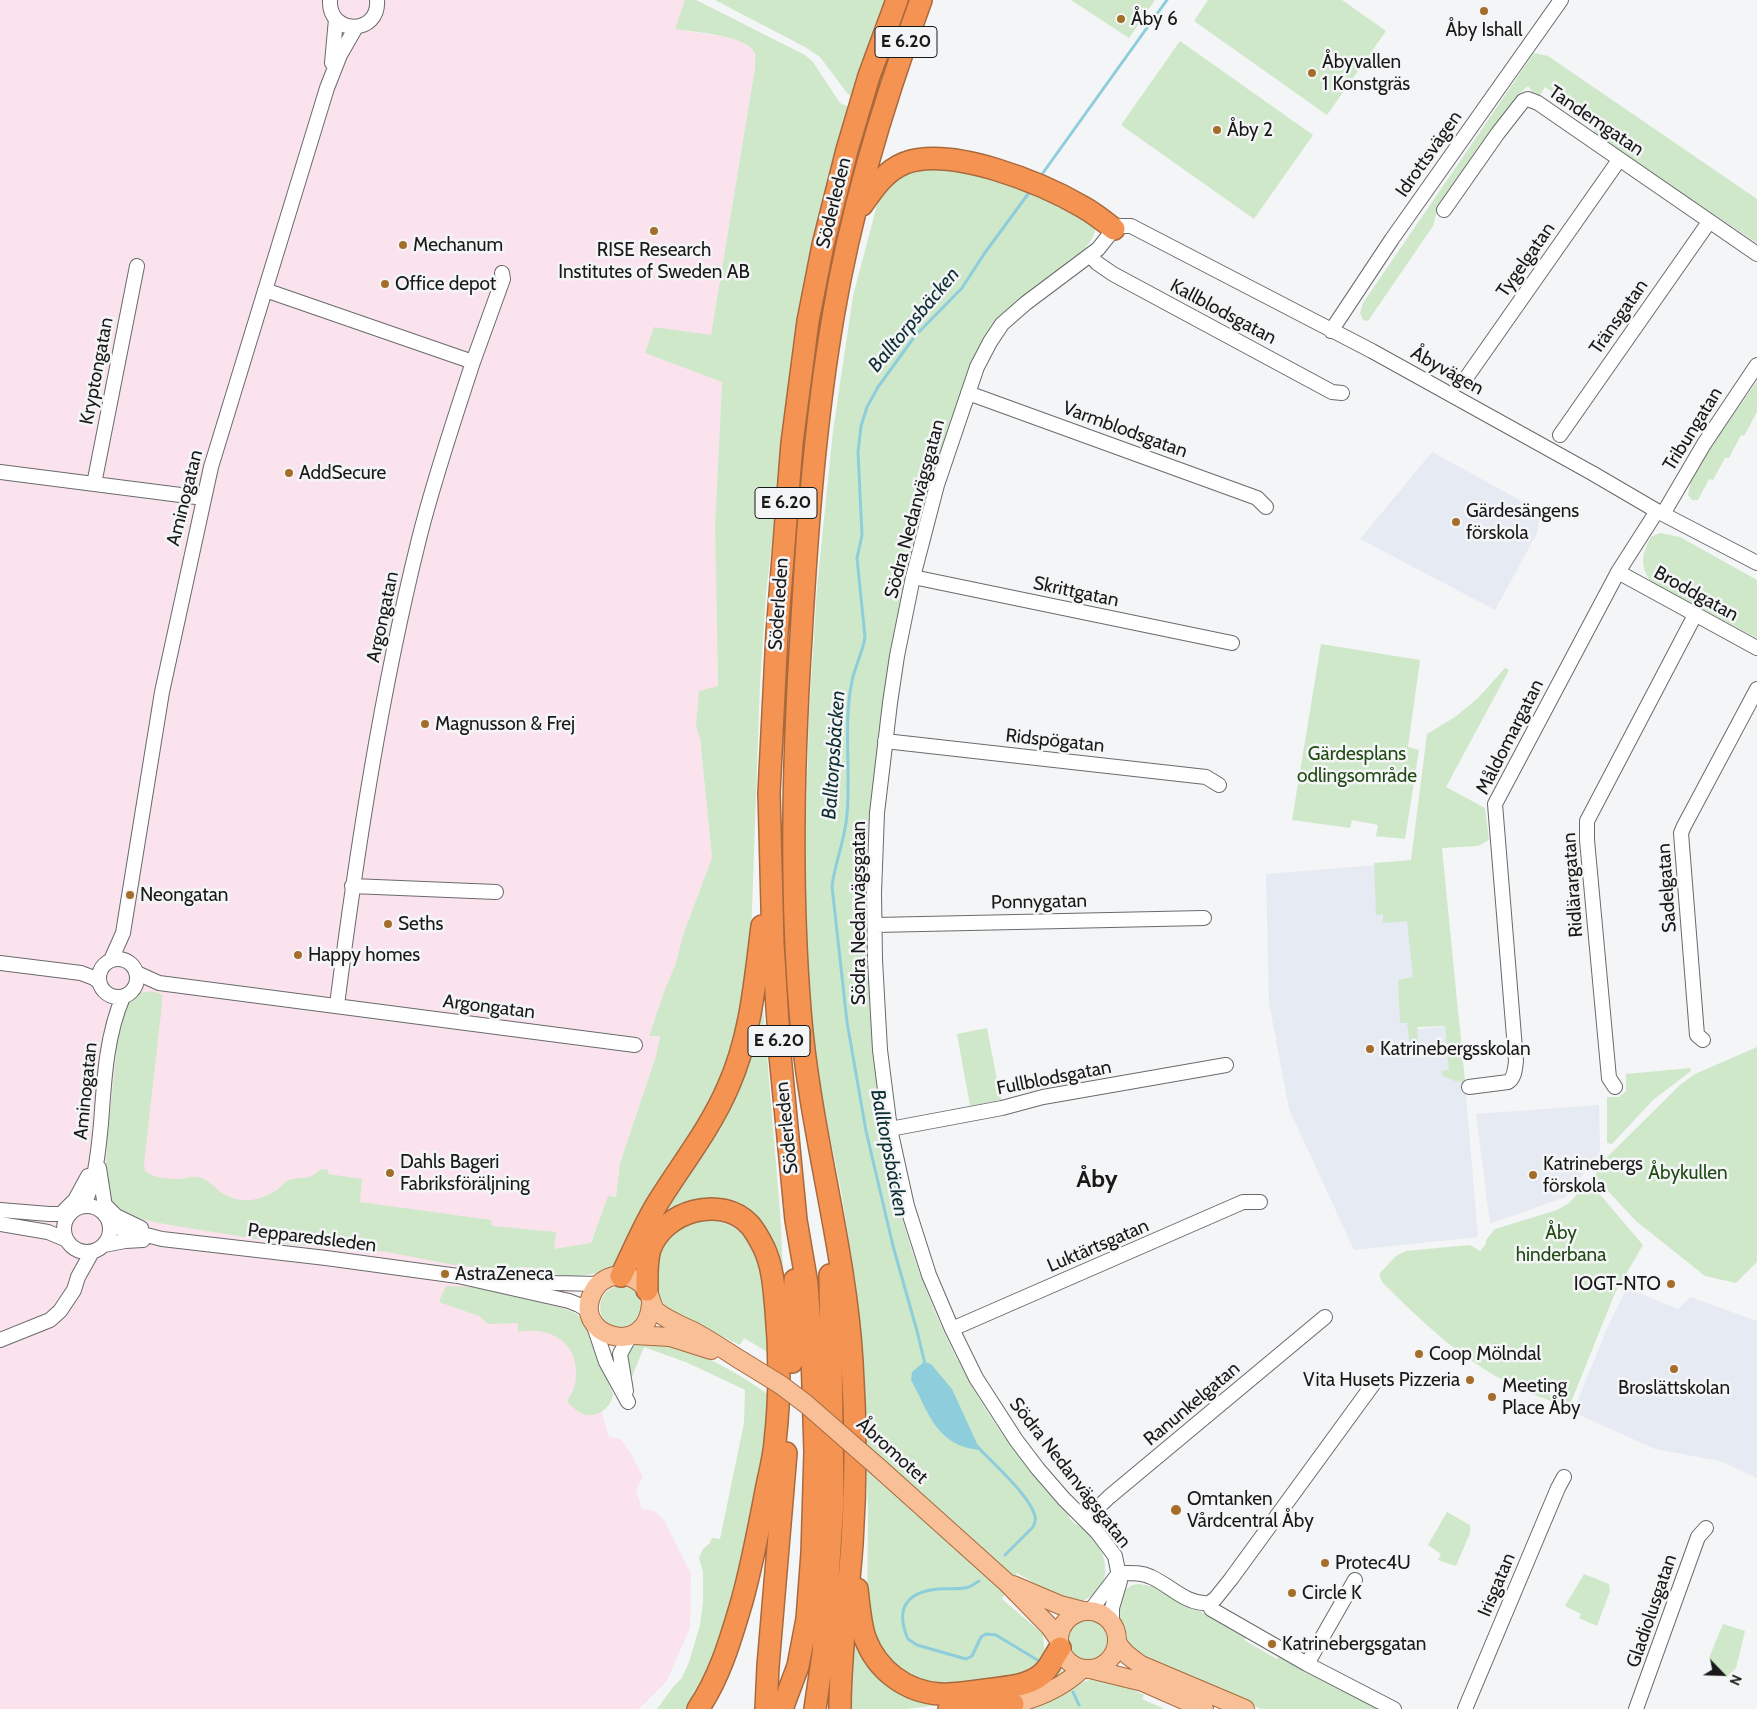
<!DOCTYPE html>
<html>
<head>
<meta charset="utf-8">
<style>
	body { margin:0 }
	#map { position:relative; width:1757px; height:1709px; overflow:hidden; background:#f4f5f6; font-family:Cabin,sans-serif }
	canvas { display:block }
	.north { position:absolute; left:1697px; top:1649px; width:50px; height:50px; -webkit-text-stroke:4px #f4f5f6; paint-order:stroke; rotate:114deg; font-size:14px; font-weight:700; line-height:20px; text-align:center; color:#191919 }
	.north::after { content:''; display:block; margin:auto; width:18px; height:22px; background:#191919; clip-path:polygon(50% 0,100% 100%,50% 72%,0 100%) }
</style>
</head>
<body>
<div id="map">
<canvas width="1757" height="1709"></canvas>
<div class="north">N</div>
</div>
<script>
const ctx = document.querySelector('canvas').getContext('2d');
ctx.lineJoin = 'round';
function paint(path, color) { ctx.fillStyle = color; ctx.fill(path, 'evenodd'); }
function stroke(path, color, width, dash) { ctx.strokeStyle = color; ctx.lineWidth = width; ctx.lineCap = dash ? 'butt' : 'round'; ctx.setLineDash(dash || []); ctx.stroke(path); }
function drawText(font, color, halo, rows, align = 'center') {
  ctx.font = font + ' Cabin,sans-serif'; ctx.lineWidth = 5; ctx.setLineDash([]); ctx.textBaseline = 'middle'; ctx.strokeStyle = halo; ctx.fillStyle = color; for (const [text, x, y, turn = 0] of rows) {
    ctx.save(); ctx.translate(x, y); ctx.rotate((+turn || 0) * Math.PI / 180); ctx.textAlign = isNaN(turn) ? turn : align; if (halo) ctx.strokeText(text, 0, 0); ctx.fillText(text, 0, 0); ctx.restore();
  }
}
const industrial = new Path2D(`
	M0,0h685l-10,29 50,8 20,5 9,10 1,16 -44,268 -57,-9 -8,26 76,29 -7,144 3,161 -22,40 4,11 12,120 -29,77 -7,28 -11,26 -16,47h11l-4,20 -36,107 -4,34 -8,-1 -45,122 38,91 8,28 12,2 9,13 13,25 -7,13 6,19 11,1 11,10 27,54 -1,54 -23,53 -28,28h-639z`);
const built = new Path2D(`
	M1432,452l108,59 -3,22 -42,77 -135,-71z
	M1376,865l32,41 10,123 42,-4 18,212 -124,13 -65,-141 -20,-106 -3,-129z
	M1599,1105l1,47 -35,45 -75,27 -14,-110z
	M1627,1288l51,21 12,-12 67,24v157l-37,-17 -65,-12 -82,-37 35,-86z`);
const green = new Path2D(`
	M685,0h11l109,55 8,7 27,41 12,5 -67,319 -19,167 -6,89 -10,282 -22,105 -113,196c-16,9 -46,13 -64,7v-3l-29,-3 -14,3 -16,-1 -38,-4 -67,-13 -101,-8 -127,-21 -34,-8 -14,-11 -5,-33 1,-30 13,-123c3,-6 4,-14 9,-18 8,-8 24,-12 33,-5v10l-18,158 1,8c10,8 24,8 37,8 5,-1 10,-3 15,-2 12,2 16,10 25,16 19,12 37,8 55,-3 4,-3 7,-8 12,-10 15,-5 16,3 32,-11l7,1v4l34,5 -2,23 131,18 1,6 64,6 -2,17 37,-6 17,-47 8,1 4,-34 36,-107 4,-20h-11l16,-47 11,-26 7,-28 29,-77 -12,-120 -4,-11 3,-36 19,-5 -3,-160 7,-144 -77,-29 9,-26 57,8 44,-267c0,-5 1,-12 -1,-16 -8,-17 -62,-20 -79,-23z
	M715,0h172l-35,97 -5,-4 -27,-36 -15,-10z
	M1071,0h84l-26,38z
	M1208,0h134l44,31 -59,84 -133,-94z
	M1180,41l133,94 -59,84 -133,-94z
	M1534,53l14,3 209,143v44l-164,-109 5,-10 -53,-37 -5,8 -7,-3 -5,-6 -9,8v6l-82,110 -4,16 -65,95 -5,-1 -3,-7 3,-10z
	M936,165l85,19 74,41v6l-3,8 -9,12 -51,38 -39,35 -15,25 -10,26 -27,76 -17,54 -28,119 -17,105 -13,117 -4,1 -2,31v5h3l-2,15h-5l-4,3v8l7,7 5,-1 4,4c0,76 5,151 18,226 18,110 68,232 139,319 13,16 26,34 42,48 3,13 13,12 21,20 15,15 26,43 8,60 -3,3 -8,6 -13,9l-28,-6 -38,-22 -15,26 41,35 2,24 -4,6 -20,12 -79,11 -39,-12 -24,-24 -12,-42 1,-91 -2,-88 -2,-59 -8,-85 -14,-90 -20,-99 -10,-64 -8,-144 5,-173 8,-128 16,-157 20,-135 25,-95 7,-13 21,-16z
	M1757,381v31l-13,24 -3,-1 -12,23h-4l-12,22 -4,-1 -11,21h-6l-4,-5 3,-15 17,-29z
	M1660,533l20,4 77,43v58l-106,-56c-12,-18 -9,-27 0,-45z
	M1321,644l99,16 -12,87 11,3 -14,89 -29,-3 2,-11 -26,-5 -2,8 -58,-8z
	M1505,668l4,2 -63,117 39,21 4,32 -11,6 -36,2 23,234 -10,-1 -12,-5 -2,-5 8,-1 -4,-44 -28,1 2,24 -8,1 -4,-29h-7l-2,-43 15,-3 -6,-56 -24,2v-9l-7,1 -2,-52 37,-3 16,-126 28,-17 22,-18z
	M762,996l18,216 4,78 -5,-26 -73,-65c-29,3 -35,11 -55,29z
	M987,1028l14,72 -31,6 -13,-72z
	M1757,1047v215l-21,21 -31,-7 -69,-55 -39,-42c-3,-8 1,-12 6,-18l77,-76 15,-11z
	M1690,1068l1,3 -38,29 -41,44 -5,-1v-46h12l7,-6v-17z
	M1587,1184l5,1 51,60 -28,48 -46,114c-18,-6 -36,-12 -54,-21 -51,-24 -93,-64 -132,-103l-3,-6v-4l16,-17 10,-5 64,-6 10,6 6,-7v-4l9,-11 62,-19 11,-6z
	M704,1218c15,3 31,7 42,19 22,24 20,84 23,116l-25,-15 -4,7 -68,-33 -7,-7 -8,-10 -4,-29 15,-34z
	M600 1307a21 21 0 1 1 42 0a21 21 0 1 1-42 0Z
	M446,1286l27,1 89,21c9,3 16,6 22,13l29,73c-1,12 -14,23 -26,21 -8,-1 -14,-8 -20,-13 3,-6 7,-12 8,-18 7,-38 -21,-59 -57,-52v-9l-30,1 -9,-8 -40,-14z
	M637,1343c8,0 18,-2 27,0 34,7 78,32 106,53l-7,61 -33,158 -19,56 -20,38h-34l16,-22 9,-9 7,-16 11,-37 3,-23v-30l-4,-14 4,-9 7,-6 2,-5 8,1 24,-116 1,-33 -57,-27 -44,-16 -12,30c-5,-13 -7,-24 5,-34z
	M1447,1512l23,13v8l-14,33 -18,-6 3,-6 -13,-9z
	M1584,1574l25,10 1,7 -13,35 -18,-8 2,-4 -16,-8z
	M1139,1584l17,3 81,45h7l4,2 -4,6 33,19 4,-6 99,56h-119l-123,-55 -11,-11 -4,-16 -5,-8 1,-20 6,-9 7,-5z
	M1067 1640a20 20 0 1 1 40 0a20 20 0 1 1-40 0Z
	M853,1624l73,73 132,-30 7,5 -15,11 -81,18 -62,8h-60z
	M1723,1624l22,7 -9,37 -9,9 -8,-3 -10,-16z
	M1092,1679c19,0 35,7 52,16l-2,4 23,10h-135l26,-12 25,-14z`);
const water = new Path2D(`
	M924,1362l7,2 21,25 28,61c-44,-4 -51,-37 -69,-70l1,-8z`);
const stream = new Path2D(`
	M1040,177l127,-177
	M925,1364l-8,-33 -24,-85 -27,-115 -19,-109 -15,-136c3,-24 13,-46 15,-71 4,-44 -4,-91 5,-134 3,-15 11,-29 13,-44l-8,-79 5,-23 -4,-83 3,-26 6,-19 11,-20 37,-51 47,-48 22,-34 47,-64
	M977,1446c16,18 52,48 58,70 1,4 0,7 -2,11l-28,28
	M979,1581c-3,2 -6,4 -10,6 -9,3 -21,1 -31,2 -32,3 -43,20 -30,50l9,6 49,14 6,-3 9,-19 5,-3 10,1 43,26
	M1073,1692l6,13`);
const minor = new Path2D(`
	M330,0c-2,36 50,35 47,0
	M332,63l4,-44
	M1444,210l54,-77 25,-32 5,-2 10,4 219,151
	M1090,255l7,8 16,11 219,118 10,1
	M265,290l208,72c-19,58 -39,117 -54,177 -38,153 -62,310 -82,466
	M1331,331l61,-92 169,-239
	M473,362l30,-83 -1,-6
	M1464,381l155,-221
	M968,393l289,105 9,9
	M1560,435l149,-213
	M0,472l204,26
	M94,484l43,-218
	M1663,514l41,-70 53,-79
	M1618,572l139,76
	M913,577l319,66
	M885,741l321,36 13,8
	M352,886l144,6
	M875,925l329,-7
	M99 978a19 19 0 1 1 38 0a19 19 0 1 1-38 0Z
	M111,960l12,-27 39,-241 49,-225 116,-379 13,-33 16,-28
	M0,963l81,10 13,5 5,4
	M137,973l22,10 476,62
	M1703,1040l-6,-5 -16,-202 3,-7 73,-137
	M1469,1087l39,-5c7,-4 7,-14 8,-21l-21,-257 123,-232 39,-61
	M1615,1087l-6,-9 -22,-238v-19l108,-206
	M890,1129l112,-21 41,-11 183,-32
	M99,1168l7,45
	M104,1204l12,12 25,12
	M83,1206c13,-25 15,-53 18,-82 3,-42 5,-88 22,-127
	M64 1229a23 23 0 1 1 46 0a23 23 0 1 1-46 0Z
	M0,1210l49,4h21
	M64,1211l11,-11 13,-24
	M0,1224l48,8 19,8
	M110,1224l9,4 43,11 164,19 132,18 111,25 10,4 11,7
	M104,1245l21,-4 18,-1
	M504,1279l51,4 44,1
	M593,1323l13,39 22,40
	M952,1329l291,-127h17
	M0,1340l50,-20 10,-9 14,-21 4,-13 14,-25
	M626,1391l-6,-37 10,-18
	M1085,1520l24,-23 216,-180
	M1119,1573c11,0 22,-1 32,4 19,8 35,28 58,26l2,6 96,55 87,45
	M1209,1603l6,-4 16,-20 143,-196
	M1090,1611l29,-38
	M1112,1624v-16l8,-27 -5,-25 -18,-24 -33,-33 -26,-30 -22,-29 -40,-62 -24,-49 -23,-54 -22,-69 -17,-77 -10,-79 -5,-90 -1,-67 3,-80 13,-110 7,-47 16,-79 24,-92 40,-118 13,-25 12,-18 24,-21 72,-54 16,-20 7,-3h10l241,125 220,122 65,38 100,52
	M1307,1664l48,-84
	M1465,1709l93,-221 6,-11
	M1636,1709l62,-172 8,-9`);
const major = new Path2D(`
	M651,1304c-4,57 -81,31 -58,-12 4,-8 12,-14 21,-16 15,-3 31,6 36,21 2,6 2,9 6,14 11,9 24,14 37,20 17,9 33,20 49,30
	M634,1335l36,2 41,13
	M878,1467l128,115 44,45 9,13
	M1013,1585l47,20 23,6
	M1059 1640a29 29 0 1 1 58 0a29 29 0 1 1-58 0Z
	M1117,1642c6,11 14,16 24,23l104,44
	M1090,1669l53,13 61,27
	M1013,1704c25,-6 50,-17 69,-35`);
const highway = new Path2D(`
	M862,205c12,-17 23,-34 43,-42 47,-17 137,20 178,44 11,6 21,14 31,22
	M621,1276c12,-24 22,-49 36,-72 24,-39 53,-75 71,-117 23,-51 27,-106 34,-161
	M647,1290c0,-13 -1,-28 3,-41 14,-38 71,-55 100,-24 6,7 10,15 14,23 9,19 10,41 12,62 4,44 4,89 -1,132 -1,16 -6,33 -9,49 -7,37 -14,74 -24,110 -11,37 -22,76 -44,108
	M792,1362l3,-82
	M857,1589c2,16 3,34 8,49 12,32 41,54 75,56 15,1 31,-2 45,-4 20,-3 47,-3 61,-20 5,-6 9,-15 14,-22
	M766,1709l2,-43 18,-213
	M782,1709l16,-43 9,-47 5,-66 3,-101 -3,-98 -5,-70 -11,-64 -16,-165 -7,-111 -4,-151 8,-160 15,-190 16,-122 15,-76 24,-95 22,-74 28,-76
	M815,1709l8,-55 10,-154 -3,-225
	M840,1709c0,-55 8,-110 12,-165 4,-60 4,-121 0,-182 -7,-118 -43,-234 -52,-352 -10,-124 -7,-249 1,-373 6,-107 14,-214 32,-320 18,-108 50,-214 88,-317
	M949,1709l45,-6 19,1`);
const majorBridge = new Path2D(`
	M742,1361l39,24 25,19 72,63`);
const markers = [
	[1484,11,5,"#a56d2a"],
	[1121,19,5,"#a56d2a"],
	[1312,73,5,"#a56d2a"],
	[1217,130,5,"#a56d2a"],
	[654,231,5,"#a56d2a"],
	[403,245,5,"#a56d2a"],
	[385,284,5,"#a56d2a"],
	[289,473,5,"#a56d2a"],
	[1456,522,5,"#a56d2a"],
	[425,724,5,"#a56d2a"],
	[130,895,5,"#a56d2a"],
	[388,924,5,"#a56d2a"],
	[298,955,5,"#a56d2a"],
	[1370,1049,5,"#a56d2a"],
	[390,1173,5,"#a56d2a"],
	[1533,1175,5,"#a56d2a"],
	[445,1274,5,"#a56d2a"],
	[1671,1284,5,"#a56d2a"],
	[1419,1354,5,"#a56d2a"],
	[1674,1369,5,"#a56d2a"],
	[1470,1380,5,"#a56d2a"],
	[1492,1397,5,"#a56d2a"],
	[1176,1510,6,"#a56d2a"],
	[1325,1563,5,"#a56d2a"],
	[1292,1593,5,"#a56d2a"],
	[1272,1644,5,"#a56d2a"]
];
const shields = [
	[906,42,62],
	[786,503,62],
	[779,1041,62]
];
const shieldNames = [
	["E 6.20",906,42],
	["E 6.20",786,503],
	["E 6.20",779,1041]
];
const poiNames = [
	["Åby 6",1131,19],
	["Åby Ishall",1484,30,"center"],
	["Åbyvallen",1322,62],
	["1 Konstgräs",1322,84],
	["Åby 2",1227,130],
	["Mechanum",413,245],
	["RISE Research",654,250,"center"],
	["Institutes of Sweden AB",654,272,"center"],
	["Office depot",395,284],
	["AddSecure",299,473],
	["Gärdesängens",1466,511],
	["förskola",1466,533],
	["Magnusson & Frej",435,724],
	["Neongatan",140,895],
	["Seths",398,924],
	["Happy homes",308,955],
	["Katrinebergsskolan",1380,1049],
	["Dahls Bageri",400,1162],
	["Fabriksföräljning",400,1184],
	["Katrinebergs",1543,1164],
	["förskola",1543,1186],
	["AstraZeneca",455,1274],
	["IOGT-NTO",1661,1284,"right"],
	["Coop Mölndal",1429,1354],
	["Vita Husets Pizzeria",1460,1380,"right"],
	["Meeting",1502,1386],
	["Place Åby",1502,1408],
	["Broslättskolan",1674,1388,"center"],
	["Omtanken",1187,1499],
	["Vårdcentral Åby",1187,1521],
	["Protec4U",1335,1563],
	["Circle K",1302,1593],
	["Katrinebergsgatan",1282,1644]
];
const streetNames = [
	["Tandemgatan",1596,121,34],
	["Idrottsvägen",1429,154,-55],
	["Söderleden",834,203,-76],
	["Tygelgatan",1526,260,-55],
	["Kallblodsgatan",1223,312,28],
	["Tränsgatan",1619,317,-55],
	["Kryptongatan",97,371,-79],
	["Åbyvägen",1447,371,29],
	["Tribungatan",1693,429,-58],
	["Varmblodsgatan",1125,430,20],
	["Aminogatan",185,498,-76],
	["Södra Nedanvägsgatan",915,509,-75],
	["Skrittgatan",1076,592,12],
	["Broddgatan",1696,594,29],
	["Söderleden",779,604,-86],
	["Argongatan",383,617,-78],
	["Måldomargatan",1510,737,-63],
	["Ridspögatan",1055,741,6],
	["Ridlärargatan",1573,885,-94],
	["Sadelgatan",1667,888,-94],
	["Ponnygatan",1039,902,-1],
	["Södra Nedanvägsgatan",859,913,-90],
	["Argongatan",489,1007,7],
	["Fullblodsgatan",1054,1078,-11],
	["Aminogatan",86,1091,-84],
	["Söderleden",787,1128,-96],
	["Pepparedsleden",312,1238,7],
	["Luktärtsgatan",1098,1246,-23],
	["Ranunkelgatan",1192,1404,-40],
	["Åbromotet",892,1451,42],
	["Södra Nedanvägsgatan",1070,1473,52],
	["Irisgatan",1497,1585,-67],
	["Gladiolusgatan",1652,1611,-71]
];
const parkNames = [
	["Gärdesplans",1357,754],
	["odlingsområde",1357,776],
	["Åbykullen",1688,1173],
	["Åby",1561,1233],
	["hinderbana",1561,1255]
];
const waterNames = [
	["Balltorpsbäcken",914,320,-50],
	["Balltorpsbäcken",834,755,-86],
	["Balltorpsbäcken",889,1153,79]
];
const districtNames = [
	["Åby",1097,1180]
];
paint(industrial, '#fbe3ee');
paint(built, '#e6eaf2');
paint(green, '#cfe8c9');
paint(water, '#8ecedc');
stroke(stream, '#8ecedc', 3);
stroke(minor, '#696a6b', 16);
stroke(major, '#a8693e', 20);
stroke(highway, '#a8693e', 24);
stroke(minor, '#fff', 14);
stroke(major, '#f9bf97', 18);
stroke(highway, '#f59452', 21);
stroke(majorBridge, '#a8693e', 20, []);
stroke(majorBridge, '#f9bf97', 18);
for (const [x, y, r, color] of markers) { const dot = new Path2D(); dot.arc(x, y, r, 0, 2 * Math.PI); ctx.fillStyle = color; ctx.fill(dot); stroke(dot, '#f4f5f6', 2); }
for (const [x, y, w] of shields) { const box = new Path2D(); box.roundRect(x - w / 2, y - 15.5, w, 31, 4); ctx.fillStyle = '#f4f5f6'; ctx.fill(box); stroke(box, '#191919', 1); }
drawText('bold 18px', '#191919', null, shieldNames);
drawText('19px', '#191919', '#f4f5f6', poiNames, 'left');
drawText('19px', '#191919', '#f4f5f6', streetNames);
drawText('19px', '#204b13', '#f4f5f6', parkNames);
drawText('italic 20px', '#0f2f35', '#f4f5f6', waterNames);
drawText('bold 24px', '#191919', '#f4f5f6', districtNames);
</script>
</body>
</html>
